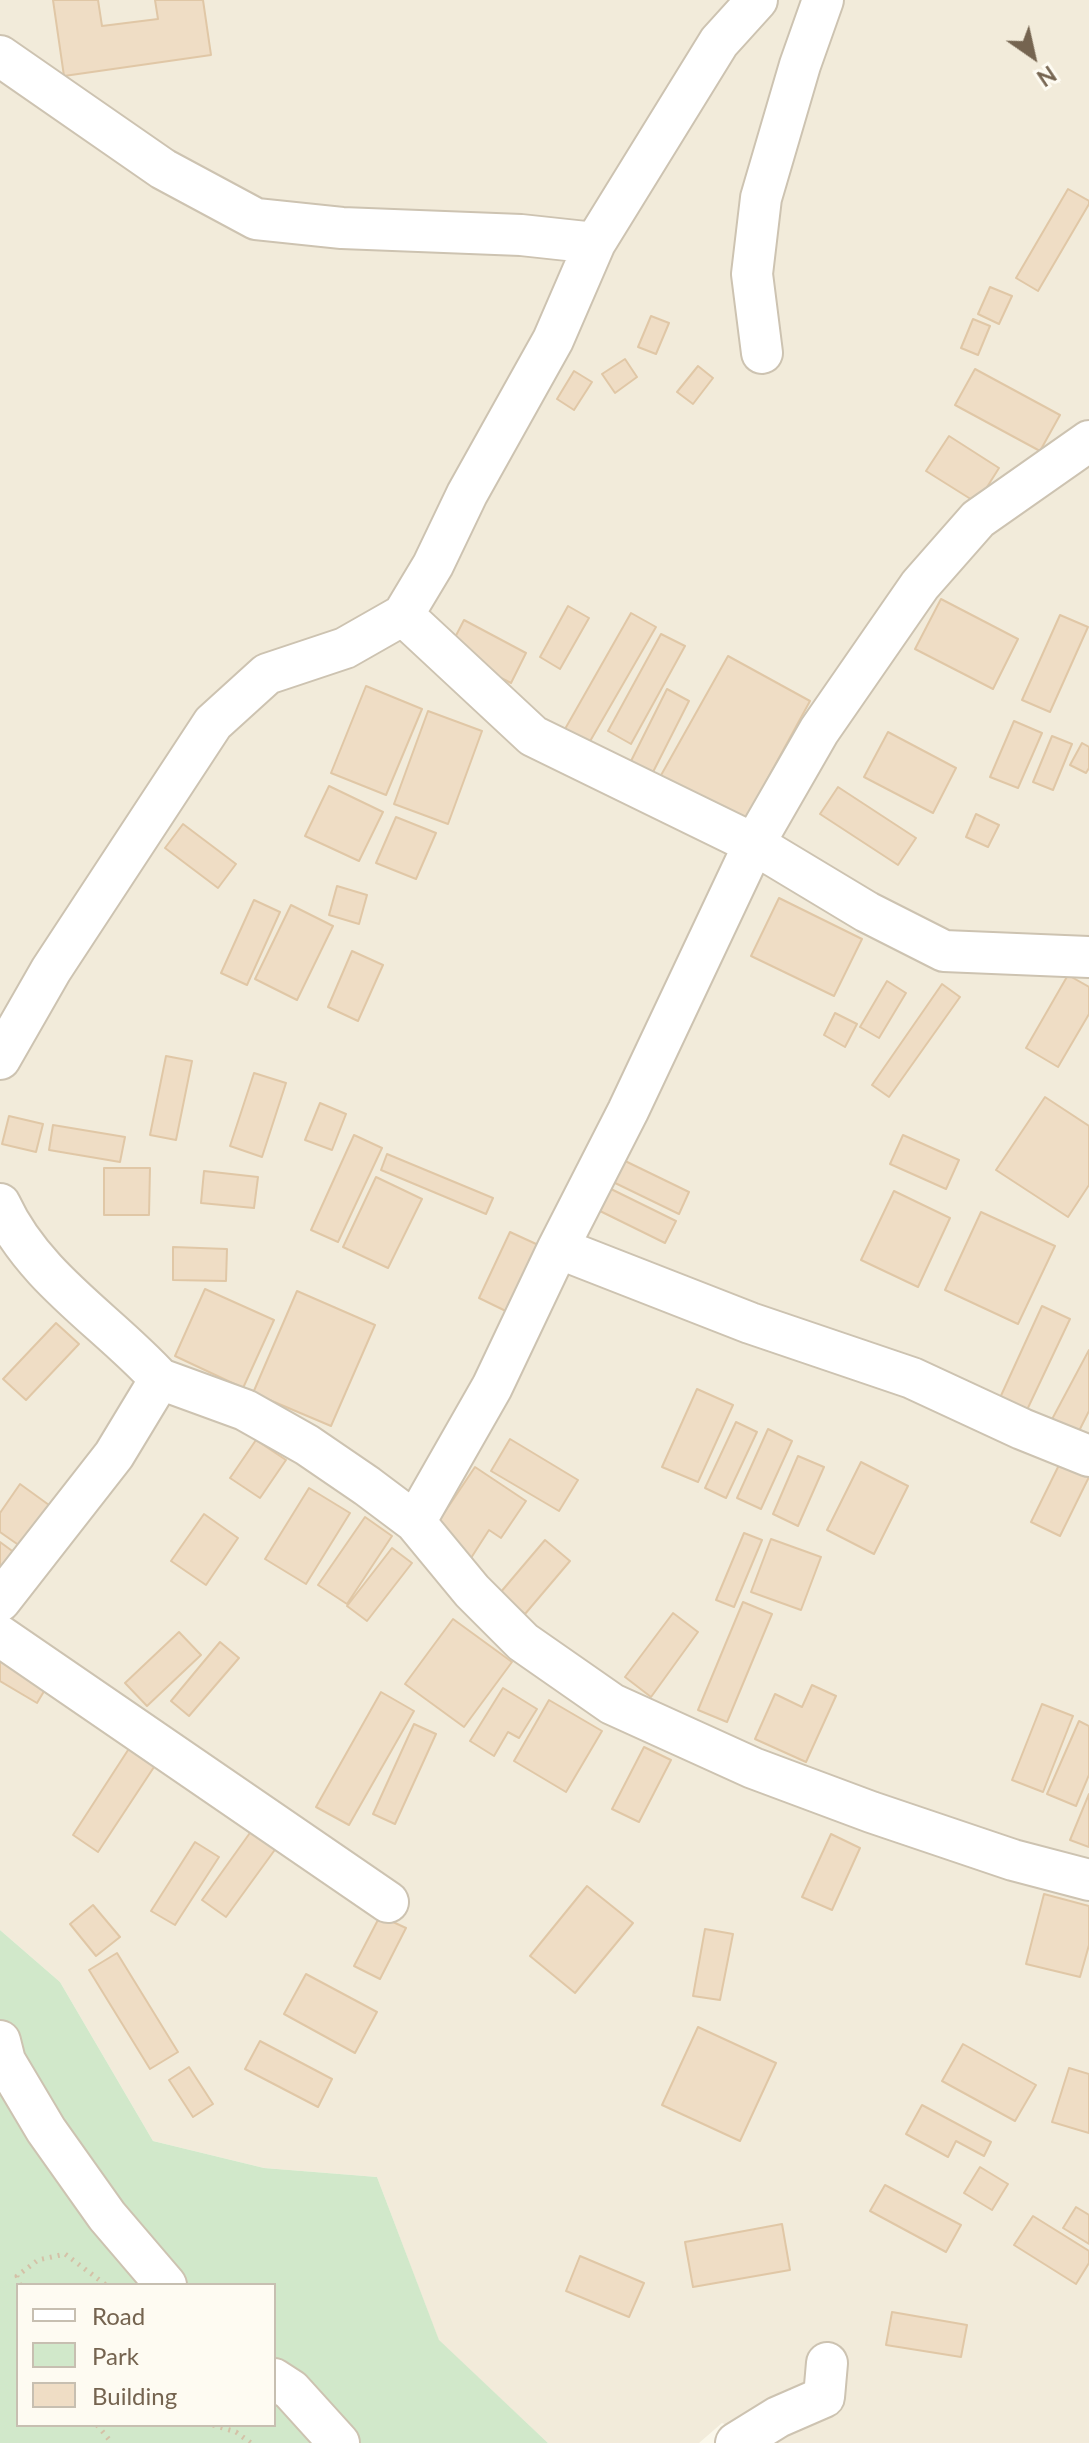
<!DOCTYPE html>
<html>
<head>
<meta charset="utf-8">
<style>
	body { margin:0 }
	#map { position:relative; width:1089px; height:2443px; overflow:hidden; background:#fbf8eb; font-family:Lato,sans-serif }
	canvas { display:block }
	.legend { position:absolute; left:16px; top:2283px; width:260px; height:144px; box-sizing:border-box; background:#fefbf2; border:2px solid #c7bfb1; margin:0; padding:10px 14px; list-style:none; font-size:24px; color:#756450 }
	.legend li { display:flex; align-items:center; gap:16px; height:40px }
	.legend b { width:40px; border:2px solid #c7bfb1 }
	.north { position:absolute; left:993px; top:16px; width:80px; height:80px; -webkit-text-stroke:6px #fefbf2; paint-order:stroke; rotate:146deg; font-size:22px; font-weight:700; line-height:32px; text-align:center; color:#756450 }
	.north::after { content:''; display:block; margin:auto; width:28px; height:36px; background:#756450; clip-path:polygon(50% 0,100% 100%,50% 72%,0 100%) }
</style>
</head>
<body>
<div id="map">
<canvas width="1089" height="2443"></canvas>
<ul class="legend">
<li><b style="height:10px;background:#fff"></b>Road</li>
<li><b style="height:22px;background:#d1e8ca"></b>Park</li>
<li><b style="height:22px;background:#efddc5"></b>Building</li>
</ul>
<div class="north">N</div>
</div>
<script>
const ctx = document.querySelector('canvas').getContext('2d');
ctx.lineJoin = 'round';
function paint(path, color) { ctx.fillStyle = color; ctx.fill(path, 'evenodd'); }
function stroke(path, color, width, dash) { ctx.strokeStyle = color; ctx.lineWidth = width; ctx.lineCap = dash ? 'butt' : 'round'; ctx.setLineDash(dash || []); ctx.stroke(path); }
const residential = new Path2D(`
	M0,0h1089v2443h-317l-50,-20 -23,20h-151l-109,-102 -62,-164 -113,-9 -111,-27 -93,-159 -60,-52z`);
const green = new Path2D(`
	M0,1930l60,52 93,159 111,27 113,9 62,163 109,103h-548zM18,2285h256v140h-256z`);
const building = new Path2D(`
	M53,0h45l4,26 56,-7 -3,-19h48l8,55 -147,21z
	M1068,189l21,12v3l-51,87 -22,-13z
	M990,287l22,9 -13,28 -21,-10z
	M651,316l18,7 -13,31 -18,-7z
	M973,319l17,7 -12,29 -17,-7z
	M625,359l12,18 -22,16 -13,-19z
	M698,366l15,12 -20,26 -16,-12z
	M975,369l85,46 -20,36 -85,-46z
	M574,371l18,11 -18,28 -17,-11z
	M949,436l50,32 -22,35 -51,-32z
	M941,599l77,40 -25,50 -78,-40z
	M568,606l21,12 -29,51 -20,-12z
	M631,613l25,14 -67,116 -24,-14z
	M1060,615l28,12 -38,85 -28,-12z
	M464,620l62,33 -15,30 -63,-32z
	M661,634l24,12 -54,98 -23,-13z
	M728,656l82,45 -66,121 -84,-45z
	M366,686l56,23 -36,86 -55,-22z
	M667,689l22,12 -38,75 -22,-11z
	M428,711l54,20 -34,93 -54,-20z
	M1014,721l28,12 -24,55 -28,-11z
	M888,732l68,36 -23,45 -69,-36z
	M1052,736l20,8 -19,46 -20,-8z
	M1082,743l7,4v21l-3,5 -16,-8z
	M329,786l54,26 -24,49 -54,-25z
	M838,787l78,51 -18,27 -78,-51z
	M976,814l23,11 -11,22 -22,-10z
	M396,817l40,16 -20,46 -40,-16z
	M183,824l53,40 -18,24 -53,-40z
	M337,886l30,9 -8,29 -30,-9z
	M779,898l83,41 -28,57 -83,-40z
	M254,900l26,12 -33,73 -26,-12z
	M291,905l42,21 -36,74 -42,-21z
	M352,951l31,14 -25,56 -30,-14z
	M1068,975l21,12v27l-31,53 -32,-19z
	M887,981l19,12 -27,45 -19,-11z
	M942,984l18,13 -71,100 -17,-12z
	M835,1013l22,11 -12,23 -21,-12z
	M166,1056l26,5 -16,79 -26,-5z
	M254,1073l32,10 -24,74 -32,-11z
	M1045,1097l44,29v59l-21,32 -72,-47z
	M320,1103l26,11 -14,36 -27,-10z
	M9,1116l34,8 -7,28 -34,-8z
	M53,1125l72,12 -5,25 -71,-12z
	M354,1135l28,13 -44,94 -27,-12z
	M903,1135l56,25 -13,29 -56,-25z
	M387,1154l106,44 -7,16 -105,-44z
	M621,1159l68,33 -10,22 -68,-33z
	M104,1168h46l-1,47h-45z
	M204,1171l54,6 -4,31 -53,-5z
	M376,1177l46,22 -34,69 -45,-21z
	M611,1189l65,32 -11,22 -65,-32z
	M894,1191l56,27 -32,69 -57,-27z
	M981,1212l74,34 -37,78 -73,-34z
	M510,1232l37,17 -31,67 -37,-18z
	M173,1247l54,2 -1,32 -53,-1z
	M205,1289l69,31 -31,68 -68,-32z
	M297,1291l78,34 -44,101 -78,-33z
	M1042,1306l28,13 -44,93 -27,-12z
	M56,1323l23,21 -53,56 -23,-21z
	M1089,1350v61l-13,26 -26,-14z
	M697,1389l36,16 -35,77 -36,-15z
	M736,1422l21,10 -31,66 -21,-10z
	M768,1429l24,12 -31,68 -24,-11z
	M510,1439l68,41 -19,31 -68,-40z
	M256,1440l30,20 -26,38 -30,-20z
	M798,1456l26,11 -26,59 -25,-12z
	M861,1462l47,24 -34,68 -47,-24z
	M1060,1463l29,14 -29,59 -29,-14z
	M475,1467l51,34 -25,37 -12,-8 -18,28 -39,-27z
	M20,1484l29,21 -29,41 -20,-14v-19z
	M309,1488l41,25 -44,71 -41,-25z
	M204,1514l34,24 -32,47 -35,-24z
	M365,1517l27,19 -45,68 -29,-19z
	M744,1533l18,7 -28,67 -18,-7z
	M771,1539l50,18 -20,53 -50,-18z
	M545,1540l25,21 -45,53 -25,-21z
	M0,1542l15,11 -15,21z
	M392,1548l20,15 -45,58 -20,-15z
	M743,1602l29,12 -45,108 -29,-12z
	M673,1613l25,19 -47,65 -26,-20z
	M453,1619l59,43 -48,65 -59,-43z
	M179,1632l22,23 -54,51 -22,-23z
	M220,1642l19,16 -50,58 -18,-15z
	M0,1652l52,26 -15,25 -37,-22z
	M812,1685l24,11 -30,66 -51,-23 20,-45 27,13z
	M503,1688l34,21 -18,29 -11,-6 -14,24 -24,-15z
	M381,1692l33,19 -65,114 -33,-18z
	M549,1700l53,31 -36,61 -52,-31z
	M1042,1704l31,12 -30,76 -31,-12z
	M1079,1721l10,5v49l-13,31 -29,-12z
	M414,1724l22,10 -41,90 -22,-10z
	M130,1747l26,17 -58,88 -25,-17z
	M644,1747l27,13 -32,62 -27,-13z
	M1089,1794v53l-19,-7z
	M257,1823l25,17 -56,77 -24,-17z
	M831,1834l29,14 -28,62 -30,-13z
	M195,1842l24,15 -44,68 -24,-14z
	M587,1886l46,37 -58,70 -45,-37z
	M1044,1894l45,12v39l-9,32 -54,-13z
	M93,1905l27,32 -24,19 -26,-32z
	M380,1916l26,12 -26,51 -26,-13z
	M705,1929l28,5 -13,66 -27,-4z
	M117,1953l61,99 -28,17 -61,-99z
	M306,1974l71,38 -22,41 -71,-39z
	M698,2027l78,36 -36,78 -78,-36z
	M260,2041l72,38 -14,28 -73,-38z
	M963,2044l73,41 -21,36 -73,-40z
	M189,2067l24,37 -20,13 -24,-37z
	M1069,2068l20,6v59l-37,-11z
	M922,2105l69,37 -7,14 -28,-15 -8,16 -42,-23z
	M980,2167l28,17 -16,26 -28,-17z
	M885,2185l76,40 -15,27 -76,-41z
	M1076,2207l13,8v29l-26,-16z
	M1033,2216l56,35v12l-13,21 -62,-39z
	M782,2224l8,46 -97,17 -8,-45z
	M580,2256l64,27 -15,34 -63,-26z
	M892,2312l75,13 -6,32 -75,-12z`);
const path = new Path2D(`
	M20,2285l-3,-9 21,-16 27,-6 41,31
	M97,2425l15,18
	M213,2425l23,7 15,11`);
const minor = new Path2D(`
	M0,56l163,113 93,50 86,9 179,7 74,8
	M762,353l-10,-79 9,-76 39,-133 23,-65
	M403,615l130,121 221,108 113,68 77,39 145,6
	M0,1059l51,-89 162,-247 54,-49 78,-26 58,-33 30,-50 34,-71 86,-154 42,-97 124,-201 38,-42
	M0,1204c34,74 107,117 160,175l-46,76 -114,146
	M558,1248l192,75 162,55 110,51 67,27
	M160,1379l85,31 62,35 60,41 48,36 57,69 51,51 89,62 141,64 118,44 142,48 76,20
	M415,1522l77,-135 66,-139 70,-137 126,-267 65,-113 101,-146 58,-66 111,-78
	M0,1636l388,266
	M0,2041l5,20 41,69 61,86 59,69
	M274,2379l17,11 48,53
	M736,2443l42,-26 46,-20 3,-34`);
paint(residential, '#f2ebda');
paint(green, '#d1e8ca');
paint(building, '#efddc5');
stroke(building, '#e0c7a6', 2);
stroke(minor, '#cdc3b1', 44);
stroke(path, '#d4c1a7', 5, [2, 6]);
stroke(minor, '#fff', 40);
</script>
</body>
</html>
